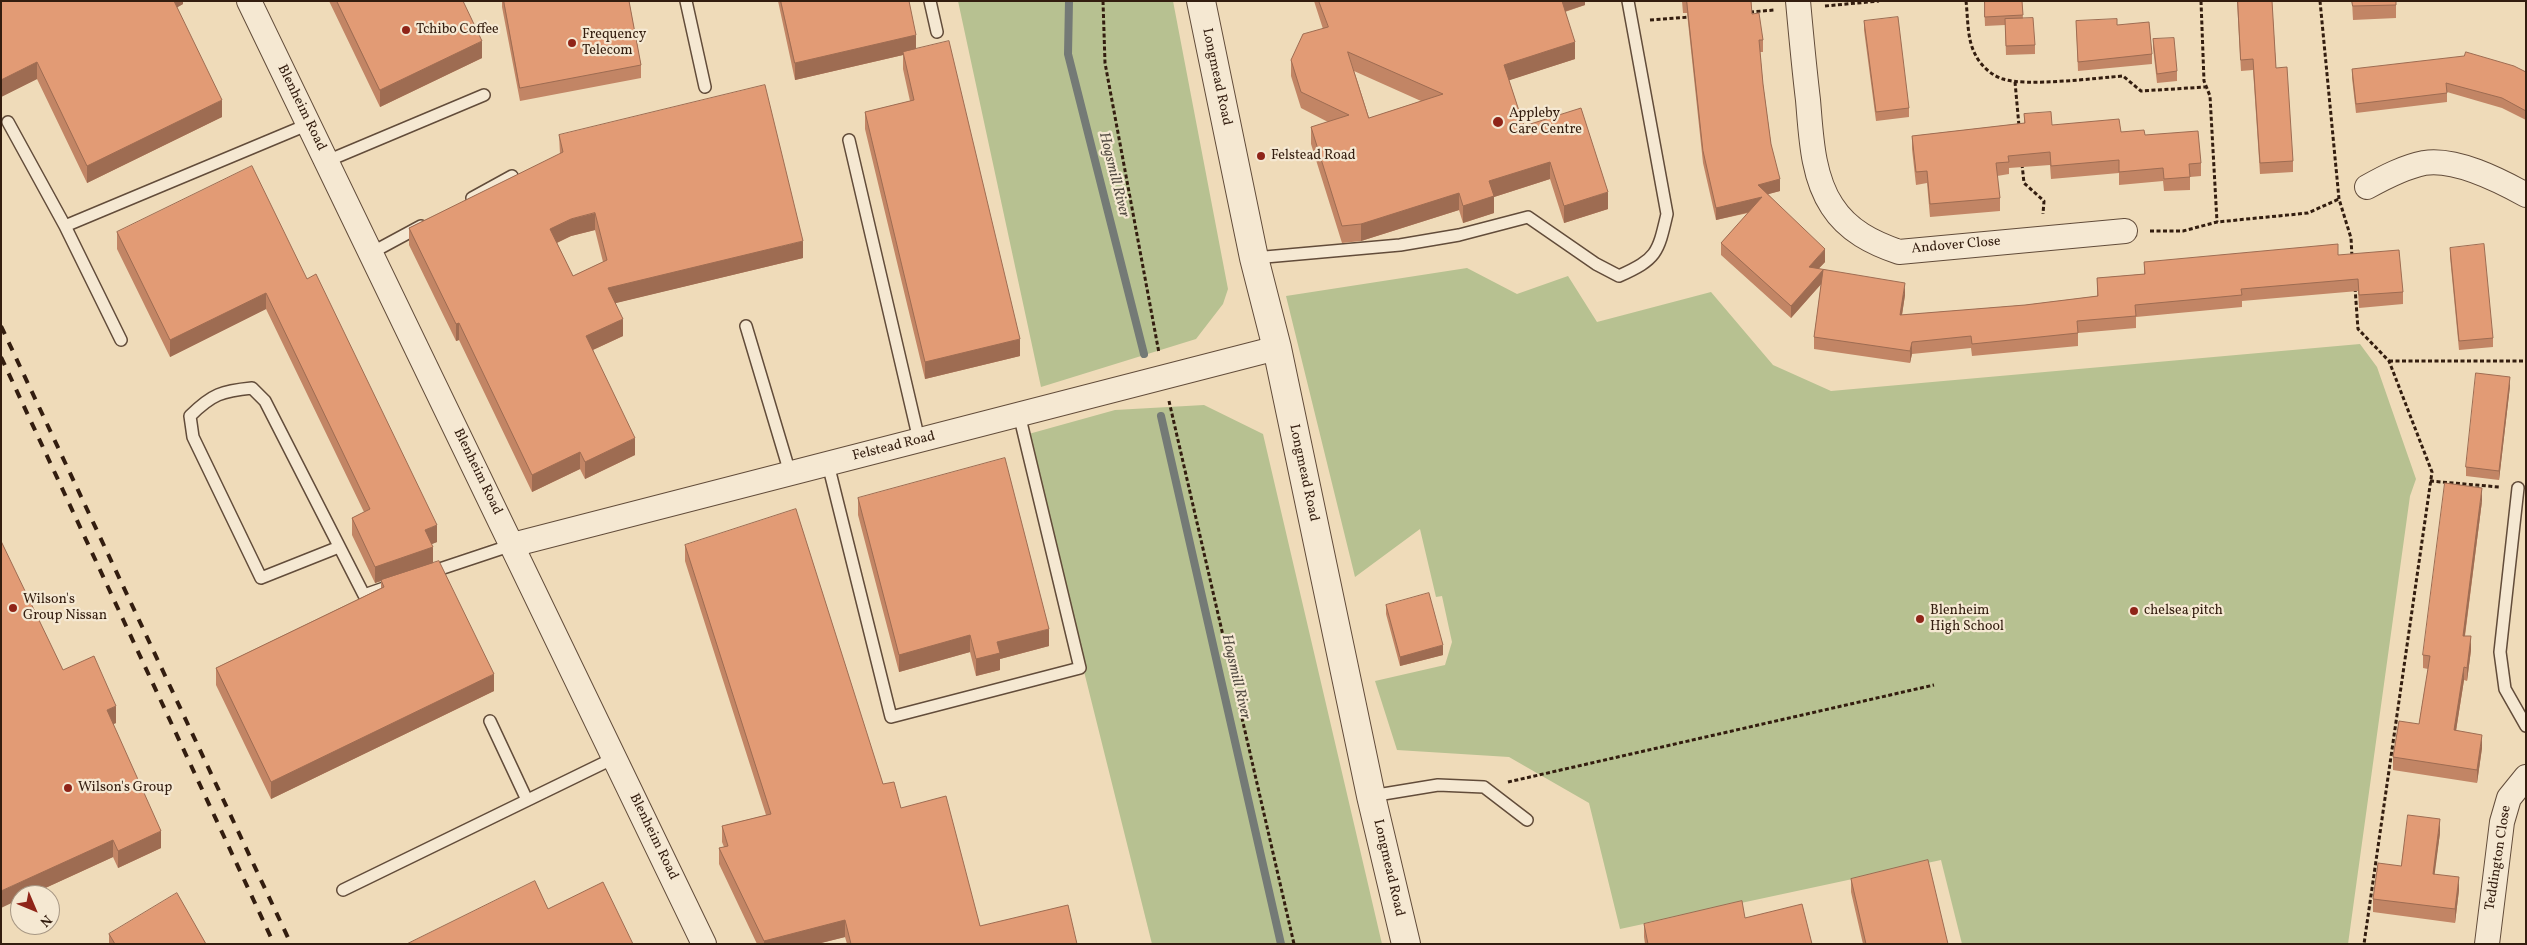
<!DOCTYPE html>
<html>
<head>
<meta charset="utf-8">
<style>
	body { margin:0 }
	#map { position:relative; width:2527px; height:945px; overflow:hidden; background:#efdbb9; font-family:Vollkorn,serif }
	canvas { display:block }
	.frame { position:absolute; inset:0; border:2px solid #331d0f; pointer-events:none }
	.north { position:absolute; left:10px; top:885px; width:50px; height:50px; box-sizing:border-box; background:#f5e8d2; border:1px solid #a79784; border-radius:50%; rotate:135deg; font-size:14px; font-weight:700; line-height:20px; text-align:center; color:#331d0f }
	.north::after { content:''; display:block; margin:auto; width:18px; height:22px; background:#8f2418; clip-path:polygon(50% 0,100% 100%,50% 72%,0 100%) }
</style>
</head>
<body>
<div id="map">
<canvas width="2527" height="945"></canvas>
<div class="frame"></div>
<div class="north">N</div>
</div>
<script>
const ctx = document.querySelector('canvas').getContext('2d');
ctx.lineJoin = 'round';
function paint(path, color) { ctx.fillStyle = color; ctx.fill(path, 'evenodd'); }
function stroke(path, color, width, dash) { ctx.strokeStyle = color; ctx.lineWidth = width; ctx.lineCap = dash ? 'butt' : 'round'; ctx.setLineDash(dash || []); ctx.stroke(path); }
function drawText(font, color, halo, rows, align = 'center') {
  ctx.font = font + ' Vollkorn,serif'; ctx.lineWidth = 4.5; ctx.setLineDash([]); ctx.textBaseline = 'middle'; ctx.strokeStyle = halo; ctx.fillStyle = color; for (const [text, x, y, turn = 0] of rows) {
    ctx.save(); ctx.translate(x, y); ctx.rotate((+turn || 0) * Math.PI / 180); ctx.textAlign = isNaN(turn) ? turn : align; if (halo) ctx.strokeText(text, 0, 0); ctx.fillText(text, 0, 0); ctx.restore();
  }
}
const green = new Path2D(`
	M958,1h215l55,288 -5,15 -27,35 -155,48z
	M1467,268l50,26 51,-18 29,46 114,-30 62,73 58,26 529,-47 17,23 39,112 -6,17 -62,448h-386l-21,-84 -321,69 -31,-126 -80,-46 -112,-7 -22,-69 70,-16 7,-23 -10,-46 -6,1 -16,-68 -65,48 -69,-281z
	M1204,405l59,29 119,510h-230l-127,-509 90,-25z`);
const stream = new Path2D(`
	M1069,1l-1,53 76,300
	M1161,416l120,528`);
const path = new Path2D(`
	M1103,1l2,62 54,290
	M1966,1c2,17 1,38 9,53 5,11 17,22 28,25 23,8 93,-1 120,-3l18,15 64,-4
	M2201,1l3,80 6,15 7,126
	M2320,1l19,198 12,39 1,19
	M1825,6l54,-5
	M1750,12l24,-2
	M1650,20l41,-3
	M2015,82l4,44
	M2022,164l2,19 20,18 -1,13
	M2150,231h33l34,-9 91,-9 31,-14
	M2355,288l3,41 31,32 43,111 -68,472
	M2389,361h137
	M1169,401l125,543
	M2430,481l69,6
	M1508,782l426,-97`);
const service = new Path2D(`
	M686,1l19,86
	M930,1l7,31
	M8,122l57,104 56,114
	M849,140l70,300
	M327,161l157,-66
	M472,198l40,-22
	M65,226l244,-102
	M371,253l50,-27
	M1254,258l146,-13 59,-10 69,-18 68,47 23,12c38,-17 39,-23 48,-62l-39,-213
	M746,326l44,147
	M828,464l63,253 189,-49 -61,-254
	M2518,488l-18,164 5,37 21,37
	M339,547l-78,31 -68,-141 -3,-21c22,-22 32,-25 62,-28l13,13 99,194 23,-8
	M428,573l84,-28
	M490,721l37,79
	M1371,796l67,-11 46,2 43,33
	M343,890l271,-132`);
const minor = new Path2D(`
	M249,1l455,943
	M1798,1c3,33 6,66 10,99 3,34 4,76 24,106 16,25 41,37 67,46l226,-21
	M2367,187c18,-10 37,-20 57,-24 32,-5 75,17 102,32
	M512,545l765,-197
	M2487,944l15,-122 7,-24 17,-21`);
const tertiary = new Path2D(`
	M1201,1l53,257 23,90 94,448 35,148`);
const rail = new Path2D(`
	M1,326l290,618
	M1,357l273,587`);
const wall = new Path2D(`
	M1,1h182v3l-6,3 45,110 -135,66 -50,-104 -36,18z
	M329,1h134l19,57 -102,49z
	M502,1h127l12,64v13l-121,23 -18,-94z
	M778,1h131l7,48 104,307 -95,23 -60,-250v-17l45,-11 -7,-32v-14l-108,25z
	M1314,1h271v4l-20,7 10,47 -66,21 15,46 84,83 -44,14 -14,-44 -56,18v16l-31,10 -4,-13 -98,31 -19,2 -31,-99v-17l17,-5 -27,-14 -10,-32v-16l32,-31zM1354,71l67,30 -52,17z
	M1682,1h69l1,13 11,26v12h-3l3,32 8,60 9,47 -12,3 57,68 -7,7 87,26 -3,20 123,-10 72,-9v-18l47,-4v-12l194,-7 65,37v12l-44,4 -1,-17 -116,10v6l-106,10v11l-58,5v13l-106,10 -1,-8 -59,6 -2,9 -96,-14v-12l7,-53 -30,34 -70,-63v-12l27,-30 -32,7 -13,-57 -16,-150h-4z
	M1984,1h38l1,18 12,26v9l-29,1 -1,-30 -20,1z
	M2237,1h35l4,67 17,93v11l-33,2 -7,-104 -12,1z
	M2352,1h44v17l-43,2z
	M1864,21l45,87v9l-33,4 -12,-91z
	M2076,21l41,4 35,29v10l-74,7z
	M2153,39l24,32v10l-20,2 -4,-35z
	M2352,69l174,3v48l-24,-12 -55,-16v10l-91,11 -4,-35z
	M2024,114l28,11 93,10 56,28v13l-11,1v13l-26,1 -1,-10 -44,4v-12l-68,6 -1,-14 -41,3v6l-12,2 3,22v13l-70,6 -3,-34 -11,2 -4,-36v-13l112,-13z
	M559,135l244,123 -188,45 8,33 -30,14 42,105 -50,24 -5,-10 -48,23 -73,-152 -3,1 -47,-96v-17l151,-74zM595,230l8,32 -30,14 -16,-33 14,-7z
	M117,232l190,47 130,263 -6,2 2,19 61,128 -223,108 -55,-114v-17l165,-80v-7l-6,2 -23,-48v-17l12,-6 -98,-203 -96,48 -53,-108z
	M2450,248l43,90v9l-34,3 -9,-93z
	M2510,386l-11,94 -33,-4v-9z
	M858,498l191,148 -49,13v11l-24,6 -6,-24 -71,20 -41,-157z
	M2482,501l-17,135 6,14 -4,31 -3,-1 -8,51 26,17 -5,35 -84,-13v-13l26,-33 9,-55 -5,-1v-13z
	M685,545l198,239 18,24 79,118 97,18h-230l-2,-7 -28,7h-60l-38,-80v-16l5,-1 -2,-5v-16l44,-11 -81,-254z
	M1386,605l57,50 -43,11 -14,-52z
	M63,670l53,53 -3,1 48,124 -43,20 -5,-11 -83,38h-10z
	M2440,833l-6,41 25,16 -4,33 -82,-11v-13l28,-33z
	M1851,879l97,65h-85l-12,-52z
	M1745,918l67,26h-167l-1,-7v-13z
	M109,934l97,10h-97z`);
const shadedWall = new Path2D(`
	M171,1h12v3l-12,7z
	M1560,1h25v4l-25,8z
	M916,35v17h-13v3l-108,25v-17z
	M482,41v17l-102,49v-17z
	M1575,42v17l-71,23v-17z
	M37,62v17l-36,18v-17z
	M222,100v17l-135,66v-17z
	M1550,162v17l-56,18v16l-31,10v-17l26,-25z
	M1780,179v12l-22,6v-12z
	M1608,192v17l-44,14v-17z
	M1459,193v17l-98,31v-17z
	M1762,197v12l-46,11v-12z
	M595,213v17l-24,6 -21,10v-17l21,-10z
	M803,241v17l-195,47v-17z
	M1825,249v13l-16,17v-12z
	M1823,270v12l-32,36v-12z
	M1905,283v12l-5,32v-12z
	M266,293v16l-96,48v-17z
	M623,319v17l-37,17v-17z
	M459,323v17l-3,1v-17z
	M1020,339v17l-95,23v-17z
	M1912,342v12l-2,9v-12z
	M2510,377v9l-11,94v-9z
	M635,438v17l-50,24v-17z
	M580,452v17l-48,23v-17z
	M2482,488v13l-19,148v-13z
	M437,525v17l-12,5v-17z
	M433,547v17l-58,19v-16z
	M1049,629v17l-49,13v11l-24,6v-17l21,-17z
	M970,635v17l-71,20v-17z
	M2471,636v14l-4,31v-13z
	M1443,645v10l-43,11v-9z
	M2464,667v13l-10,63v-13z
	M494,674v17l-223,108v-17z
	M116,706v17l-9,4v-17z
	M2482,735v13l-5,35v-13z
	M2440,819v14l-7,54v-13z
	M161,831v17l-43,20v-17z
	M113,840v17l-83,38h-10v4l-19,9v-17z
	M2459,877v13l-4,33v-14z
	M845,920v17l-28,7h-53v-3z`);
const building = new Path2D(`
	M1,1h173l48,99 -135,66 -50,-104 -36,18z
	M337,1h126l19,40 -102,49z
	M504,1h125l12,64 -121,23z
	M781,1h128l7,34 -121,28z
	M1319,1h243l13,41 -71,23 20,61 57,-18 27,84 -44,14 -14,-44 -61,19 5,15 -31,10 -4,-13 -98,31 -19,2 -31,-99 38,-12 -48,-23 -10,-32 12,-26 25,-7zM1348,52l95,42 -74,24z
	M1687,1h64l1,13 7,-1 4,27h-4l4,44 8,60 9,35 -22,6 67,64 -16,18 96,16 -5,32 125,-10 73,-9 -1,-18 48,-4 -1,-12 194,-18v11l61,-5 4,42 -44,3 -1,-16 -117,10 1,6 -107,10 1,11 -59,5 1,12 -106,11 -1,-8 -59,6 -2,9 -96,-14 9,-67 -32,36 -70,-63 41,-46 -46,11 -13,-57z
	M1985,1h37l1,14 -38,2z
	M2238,1h34l4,67 11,-1 6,94 -33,2 -7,-104 -12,1z
	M2352,1h44v4l-43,1z
	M1898,17l11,91 -33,4 -12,-91z
	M2033,18l2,27 -29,1 -1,-27z
	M2117,19v6l32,-3 3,32 -74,8 -2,-41z
	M2174,38l3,33 -20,3 -4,-35z
	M949,41l71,298 -95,23 -60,-250 49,-12 -11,-48z
	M2466,52l48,14 12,6v39l-24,-13 -56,-15 1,10 -91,11 -4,-35 112,-13z
	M765,85l38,156 -195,47 15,31 -37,17 49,102 -50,24 -5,-10 -48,23 -73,-152 -3,1 -47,-96 154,-76 -4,-17zM595,213l12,47 -34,16 -23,-47 21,-10z
	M2051,112l1,13 67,-6 2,13 23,-2 1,5 53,-4 3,32 -12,1 1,13 -26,2 -1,-11 -44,4v-12l-68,6 -1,-14 -42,4 1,6 -13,1 4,35 -70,6 -3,-33 -11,1 -4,-36 113,-13 -1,-9z
	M252,166l55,113 9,-5 121,251 -12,5 8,17 -58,20 -23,-49 18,-9 -104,-216 -96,47 -53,-108z
	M2484,244l9,94 -34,3 -9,-93z
	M2476,373l34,4 -11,94 -33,-4z
	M1005,458l44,171 -52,13 3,11 -24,6 -6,-24 -71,20 -41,-157z
	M2445,483l37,5 -19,148h8l-4,32 -3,-1 -10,63 28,5 -5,35 -84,-13 6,-36 20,3 11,-68 -7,-1z
	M796,509l87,275 11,-2 7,26 45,-12 34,130 88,-21 9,39h-226l-6,-24 -81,21 -45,-93 9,-2 -6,-20 49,-12 -86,-269z
	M1,541l62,129 31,-14 22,50 -9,4 54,121 -43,20 -5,-11 -112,51z
	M439,561l55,113 -223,108 -55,-114 168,-81 -3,-7z
	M1429,593l14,52 -43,12 -14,-52z
	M2408,815l32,4 -7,55 26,3 -4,32 -82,-10 5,-36 23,3z
	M1928,860l20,84h-82l-15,-65z
	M535,881l13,28 55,-27 30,62h-226z
	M177,893l29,51h-91l-6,-10z
	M1742,901l3,17 57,-14 10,40h-164l-4,-20z`);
const markers = [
	[406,30,5,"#8f2418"],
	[572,43,5,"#8f2418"],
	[1498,122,6,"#8f2418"],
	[1261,156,5,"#8f2418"],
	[13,608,5,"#8f2418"],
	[2134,611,5,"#8f2418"],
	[1920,619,5,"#8f2418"],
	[68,788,5,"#8f2418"]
];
const poiNames = [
	["Tchibo Coffee",416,30],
	["Frequency",582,35],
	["Telecom",582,51],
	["Appleby",1509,114],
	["Care Centre",1509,130],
	["Felstead Road",1271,156],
	["Wilson's",23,600],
	["Group Nissan",23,616],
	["Blenheim",1930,611],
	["High School",1930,627],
	["chelsea pitch",2144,611],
	["Wilson's Group",78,788]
];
const streetNames = [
	["Longmead Road",1216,77,78],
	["Blenheim Road",301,108,64],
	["Andover Close",1956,246,-5],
	["Felstead Road",894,447,-14],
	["Blenheim Road",477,472,64],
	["Longmead Road",1303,473,78],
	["Blenheim Road",653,837,64],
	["Teddington Close",2499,858,-81],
	["Longmead Road",1388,868,77]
];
const waterNames = [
	["Hogsmill River",1113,175,76],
	["Hogsmill River",1235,677,77]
];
paint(green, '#b7c191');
stroke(stream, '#747a76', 8);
stroke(service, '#624c3a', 14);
stroke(minor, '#624c3a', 26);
stroke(tertiary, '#624c3a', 30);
stroke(path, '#331d0f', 3, [4, 2.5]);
stroke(service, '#f5e8d2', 11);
stroke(minor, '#f5e8d2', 24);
stroke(tertiary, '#f5e8d2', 28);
stroke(rail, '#331d0f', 4, [9, 9]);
paint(wall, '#c28565');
paint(shadedWall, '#9e6c52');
paint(building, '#e29b75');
stroke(building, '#9e6c52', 1);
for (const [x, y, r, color] of markers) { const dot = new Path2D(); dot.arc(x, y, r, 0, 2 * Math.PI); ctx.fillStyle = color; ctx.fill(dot); stroke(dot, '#f5e8d2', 2); }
drawText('14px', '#331d0f', '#f5e8d2', poiNames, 'left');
drawText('14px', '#331d0f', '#f5e8d2', streetNames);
drawText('italic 15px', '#544c43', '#f5e8d2', waterNames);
</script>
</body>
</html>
